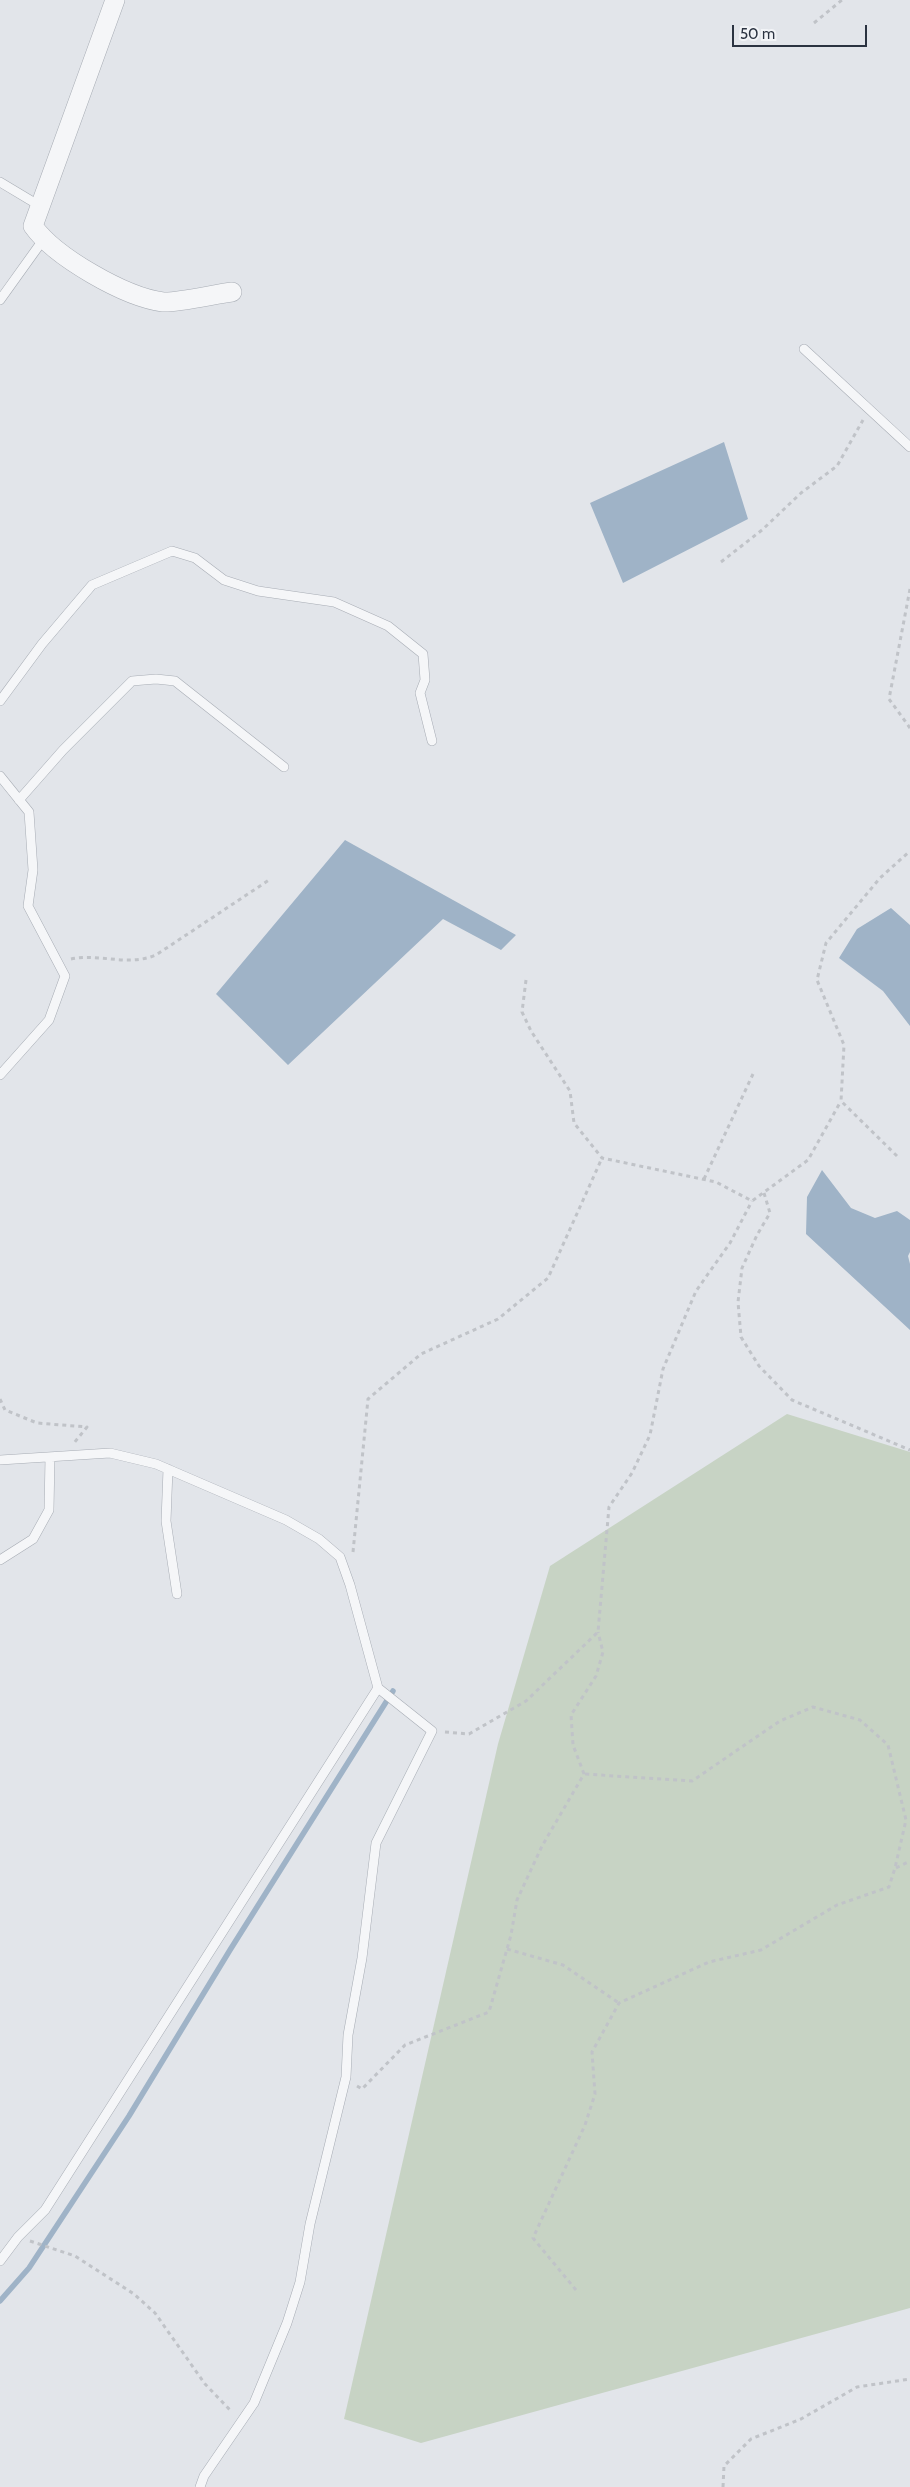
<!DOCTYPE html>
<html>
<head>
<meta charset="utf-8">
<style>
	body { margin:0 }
	#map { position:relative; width:910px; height:2487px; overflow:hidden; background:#e2e5ea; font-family:Cabin,sans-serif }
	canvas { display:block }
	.scale { position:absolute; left:732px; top:25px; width:135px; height:22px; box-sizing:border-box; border:2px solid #2b3341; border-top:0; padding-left:6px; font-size:15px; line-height:18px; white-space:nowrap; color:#2b3341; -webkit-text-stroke:4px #f2f4f7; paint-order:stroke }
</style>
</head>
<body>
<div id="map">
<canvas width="910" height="2487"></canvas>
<div class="scale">50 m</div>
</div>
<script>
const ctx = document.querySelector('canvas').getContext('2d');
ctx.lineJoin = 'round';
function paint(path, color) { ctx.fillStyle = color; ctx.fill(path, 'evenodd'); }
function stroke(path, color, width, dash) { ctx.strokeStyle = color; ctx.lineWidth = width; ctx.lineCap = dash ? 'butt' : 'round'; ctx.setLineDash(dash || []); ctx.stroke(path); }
const green = new Path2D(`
	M787,1414l123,38v856l-489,135 -77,-24 154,-675 52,-178z`);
const water = new Path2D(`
	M724,442l24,77 -125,64 -33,-80z
	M345,840l171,95 -15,15 -58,-31 -155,146 -72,-71z
	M891,908l19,17v101l-27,-35 -44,-33 18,-29z
	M822,1170l29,38 24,10 22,-7 13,9v32l-2,4 2,8v66l-104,-96 1,-37z`);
const stream = new Path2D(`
	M0,2301l29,-33 100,-152 101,-166 163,-259`);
const path = new Path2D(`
	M814,23l28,-23
	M721,562l41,-32 39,-37 36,-27 26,-46
	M910,589l-21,110 21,29
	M71,959c29,-6 56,8 85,-4l113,-75
	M526,980l-4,32 9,19 39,60 4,32 28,35 114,24 36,19 56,-41 33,-59
	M897,1156l-56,-55 3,-56 -27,-65 9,-37 54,-65 30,-27
	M704,1179l49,-105
	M764,1193l6,20 -13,22 -15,33 -4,34 3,35 18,29 33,34 118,50
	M0,1399l5,11 32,13 50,4 -13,16
	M353,1552l15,-153 53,-45 77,-35 50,-41 54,-120
	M445,1732l24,2 57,-33 72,-69 11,-125 23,-34 18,-38 13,-66 33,-78 34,-48 22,-42
	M896,1868l14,-7
	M507,1949l56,16 56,38
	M357,2086l5,3 43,-44 84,-33 22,-77 6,-35 25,-54 42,-72 -11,-29 -2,-30 25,-39 7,-24 -5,-20
	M30,2241l45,15 59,38 21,19 50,71 27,28
	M576,2290l-43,-52 52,-113 10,-31 -3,-42 27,-49 90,-41 52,-12 76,-45 52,-18 6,-19 11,-48 -18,-75 -28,-25 -47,-13 -33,14 -88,60 -108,-7
	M723,2487l1,-21 27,-27 50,-20 56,-32 53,-8`);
const service = new Path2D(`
	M0,182l40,24
	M0,300l43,-60
	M804,349l106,98
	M0,701l42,-57 50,-59 80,-34 23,7 29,22 34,11 76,11 54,24 35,28 2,26 -5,13 12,48
	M0,776l29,36 4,58 -5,36 37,70 -16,44 -49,55
	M19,800l44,-50 69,-69 24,-2 19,2 109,86
	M0,1460l110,-7 46,11 130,56 33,19 21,18 10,28 28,103 54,43 -56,112 -14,115 -14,77 -2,42 -36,147 -10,58 -13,41 -33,80 -50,73 -4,11
	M168,1469l-2,52 11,73
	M0,1560l33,-21 16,-29 1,-53
	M0,2261l18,-24 27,-27 333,-522`);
const minor = new Path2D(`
	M115,0l-82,226c22,31 92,71 130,76 13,1 53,-8 69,-10`);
paint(green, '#c7d3c4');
paint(water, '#9fb3c7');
stroke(stream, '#9fb3c7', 5.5);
stroke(service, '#a7acb4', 10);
stroke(minor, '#a7acb4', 20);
stroke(path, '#c0c3c8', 3, [4, 4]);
stroke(service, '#f5f6f8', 9);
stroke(minor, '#f5f6f8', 19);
</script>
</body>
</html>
